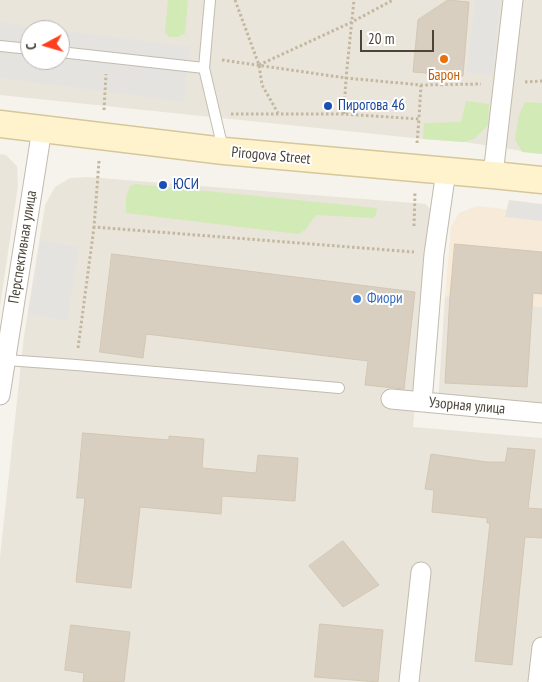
<!DOCTYPE html>
<html>
<head>
<meta charset="utf-8">
<style>
	body { margin:0 }
	#map { position:relative; width:542px; height:682px; overflow:hidden; background:#f6f3ec; font-family:"PT Sans Narrow",sans-serif }
	canvas { display:block }
	.north { position:absolute; left:20px; top:20px; width:50px; height:50px; box-sizing:border-box; background:#fff; border:1px solid #b7b4b0; border-radius:50%; rotate:264deg; font-size:14px; font-weight:700; line-height:20px; text-align:center; color:#4b4439 }
	.north::after { content:''; display:block; margin:auto; width:18px; height:22px; background:#fc3f1d; clip-path:polygon(50% 0,100% 100%,50% 72%,0 100%) }
	.scale { position:absolute; left:360px; top:30px; width:74px; height:22px; box-sizing:border-box; border:2px solid #4b4439; border-top:0; padding-left:6px; font-size:15px; line-height:18px; white-space:nowrap; color:#4b4439; -webkit-text-stroke:4px #fff; paint-order:stroke }
</style>
</head>
<body>
<div id="map">
<canvas width="542" height="682"></canvas>
<div class="north">С</div>
<div class="scale">20 m</div>
</div>
<script>
const ctx = document.querySelector('canvas').getContext('2d');
ctx.lineJoin = 'round';
function paint(path, color) { ctx.fillStyle = color; ctx.fill(path, 'evenodd'); }
function stroke(path, color, width, dash) { ctx.strokeStyle = color; ctx.lineWidth = width; ctx.lineCap = dash ? 'butt' : 'round'; ctx.setLineDash(dash || []); ctx.stroke(path); }
function drawText(font, color, halo, rows, align = 'center') {
  ctx.font = font + ' "PT Sans Narrow",sans-serif'; ctx.lineWidth = 4; ctx.setLineDash([]); ctx.textBaseline = 'middle'; ctx.strokeStyle = halo; ctx.fillStyle = color; for (const [text, x, y, turn = 0] of rows) {
    ctx.save(); ctx.translate(x, y); ctx.rotate((+turn || 0) * Math.PI / 180); ctx.textAlign = isNaN(turn) ? turn : align; if (halo) ctx.strokeText(text, 0, 0); ctx.fillText(text, 0, 0); ctx.restore();
  }
}
const residential = new Path2D(`
	M0,0h542v154l-78,-12 -41,-3 -423,-44zM30,30h30v30h-30z
	M0,154l6,1 11,11 1,20 -18,120z
	M88,177l338,27 5,7v27l-6,57 -12,132 129,11v244h-542v-125l24,-221 21,-131 10,-18 15,-9z
	M445,296l97,11v105l-104,-9z`);
const commercial = new Path2D(`
	M477,206l65,7v94l-97,-11 6,-69 8,-14z`);
const green = new Path2D(`
	M168,0h20l-3,33 -7,4h-9l-4,-5z
	M466,101l23,3 -1,21 -14,14 -10,3 -41,-3 1,-16 37,-1z
	M525,102l17,1v51l-20,-2 -7,-13 4,-24z
	M136,184l241,24 -1,7 -3,3 -57,-3 -11,15 -7,4 -172,-21v-16l4,-11z`);
const parking = new Path2D(`
	M475,0h25l-7,75 -26,-2z
	M0,22l59,8h-29v30h30v-30l131,17 -7,55 -184,-24z
	M509,200l33,4v17l-37,-4z
	M41,240l38,7 -12,74 -39,-7z`);
const building = new Path2D(`
	M448,0l21,2 -6,74 -50,-4 5,-52z
	M455,244l87,8v42l-9,-1 -6,94 -82,-4 5,-87z
	M112,254l303,38 -11,97 -39,-4 3,-24 -222,-27 -3,24 -43,-6z
	M83,433l86,7v-4l35,3 -2,29 54,5 2,-18 40,3 -3,43 -73,-5 -1,18 -81,-7 -9,81 -55,-6 9,-84h-8z
	M508,448l27,2 -7,58 14,1v29l-17,-1 -13,128 -37,-4 15,-138h-3v-5l-55,-6 2,-22 -9,-1 6,-35 56,8h18z
	M343,541l36,44 -36,22 -34,-41z
	M320,624l63,6 -5,52 -63,-5z
	M71,625l59,7 -6,50h-41l1,-9 -19,-3z`);
const path = new Path2D(`
	M235,0l24,65 3,20 16,28
	M222,60l124,18 75,7 60,-1
	M259,65l93,-43 41,-22
	M525,82l17,-1
	M104,110l2,-36
	M231,114h113l75,5 2,-34
	M344,114l2,-36 8,-78
	M417,143l2,-24
	M99,161l-5,66 320,25
	M414,226l1,-34
	M78,348l16,-121`);
const lane = new Path2D(`
	M210,0l-6,68 19,81
	M0,46l30,3
	M60,52l144,16
	M6,360l70,5 263,23`);
const street = new Path2D(`
	M493,175l20,-175
	M0,395l42,-266
	M391,399l151,14
	M422,402l12,-148 12,-83
	M409,682l12,-110
	M538,682l4,-35`);
const secondary = new Path2D(`
	M0,124l224,27 269,24 49,5`);
const markers = [
	[444,59,5,"#e8710a"],
	[328,106,5,"#1a4fb4"],
	[163,185,5,"#1a4fb4"],
	[357,299,5,"#3f7fe0"]
];
const foodNames = [
	["Барон",444,76]
];
const transitNames = [
	["Пирогова 46",338,106],
	["ЮСИ",173,185]
];
const streetNames = [
	["Pirogova Street",271,156,5],
	["Перспективная улица",23,247,-81],
	["Узорная улица",467,406,5]
];
const shopNames = [
	["Фиори",367,299]
];
paint(residential, '#eae5da');
paint(commercial, '#f7ead8');
paint(green, '#d2eab5');
paint(parking, '#e5e3e0');
paint(building, '#d8cfc1');
stroke(building, '#d3c7b4', 1);
stroke(lane, '#c2bbae', 12);
stroke(street, '#c2bbae', 21);
stroke(secondary, '#d6c79b', 29);
stroke(path, '#c4b79f', 3, [2.5, 2.5]);
stroke(lane, '#fff', 10);
stroke(street, '#fff', 19);
stroke(secondary, '#fff3cd', 26);
for (const [x, y, r, color] of markers) { const dot = new Path2D(); dot.arc(x, y, r, 0, 2 * Math.PI); ctx.fillStyle = color; ctx.fill(dot); stroke(dot, '#fff', 2); }
drawText('15px', '#c56008', '#fff', foodNames);
drawText('15px', '#164399', '#fff', transitNames, 'left');
drawText('15px', '#4b4439', '#fff', streetNames);
drawText('15px', '#366cbe', '#fff', shopNames, 'left');
</script>
</body>
</html>
